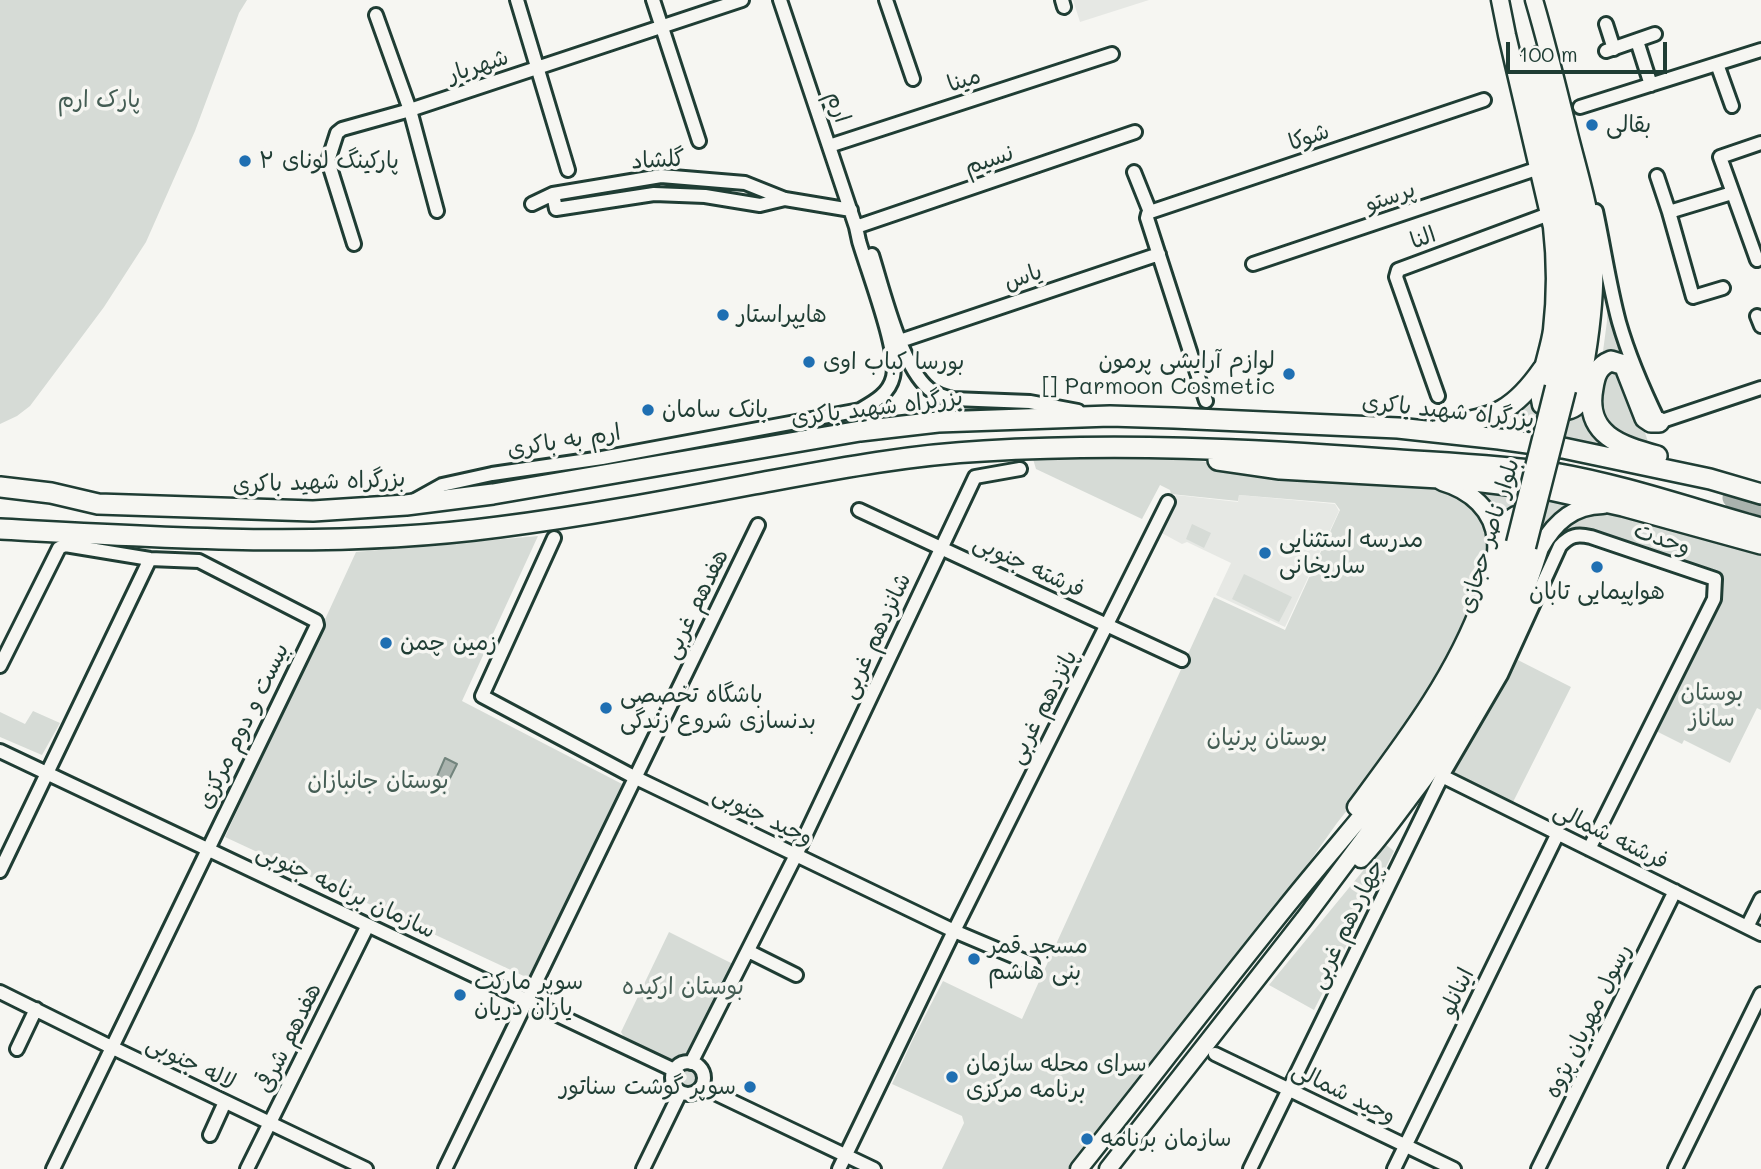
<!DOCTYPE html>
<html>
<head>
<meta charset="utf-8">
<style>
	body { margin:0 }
	#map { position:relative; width:1761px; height:1169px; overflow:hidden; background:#f6f6f2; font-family:Mali,sans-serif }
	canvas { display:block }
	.scale { position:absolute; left:1506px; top:42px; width:161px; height:32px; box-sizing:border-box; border:4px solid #1f3d34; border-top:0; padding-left:9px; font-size:21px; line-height:24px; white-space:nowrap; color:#1f3d34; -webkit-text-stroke:5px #f6f6f2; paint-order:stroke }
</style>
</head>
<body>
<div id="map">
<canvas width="1761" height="1169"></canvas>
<div class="scale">100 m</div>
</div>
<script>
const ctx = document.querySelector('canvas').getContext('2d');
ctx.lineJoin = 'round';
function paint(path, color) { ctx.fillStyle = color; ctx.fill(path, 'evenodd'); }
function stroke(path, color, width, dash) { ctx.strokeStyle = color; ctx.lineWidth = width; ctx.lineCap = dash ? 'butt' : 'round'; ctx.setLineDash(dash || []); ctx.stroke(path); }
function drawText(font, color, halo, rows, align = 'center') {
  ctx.font = font + ' Mali,"Playpen Sans Arabic",sans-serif'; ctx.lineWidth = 7; ctx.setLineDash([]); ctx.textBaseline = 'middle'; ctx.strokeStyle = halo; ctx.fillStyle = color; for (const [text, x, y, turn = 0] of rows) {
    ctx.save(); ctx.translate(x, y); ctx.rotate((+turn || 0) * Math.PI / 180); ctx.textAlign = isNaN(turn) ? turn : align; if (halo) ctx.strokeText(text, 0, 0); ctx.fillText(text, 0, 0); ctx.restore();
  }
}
const built = new Path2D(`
	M1073,0h76l-69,22z
	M1176,495l62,7 1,-7 96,9 4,7 -54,116 -69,-32 15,-32 -44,-21 -5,2 -24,-13z`);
const green = new Path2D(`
	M0,0h247l-8,13 -44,118 -49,111 -42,65 -74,99 -13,10 -17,8z
	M1607,295l21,65 -26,-1 5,-38z
	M1615,365l23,46 13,40 -39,-16 -17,-35 4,-21z
	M1531,391l12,23 -5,21 -82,-8z
	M1587,405l35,45 -62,-13 6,-24z
	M1111,457l73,2 46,6 202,18 29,9 27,31 4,37 -37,91 -65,105 -53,67 -42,59 -227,287h-126l22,-46 -2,-7 -70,-32 21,-45 30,-58 79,38 192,-422 71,33 55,-120 -5,-7 -96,-8 -1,6 -67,-7 -1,-4 -10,-5 -18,34 -106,-50 -3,-10z
	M1466,487l57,4 -4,15 -10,4 -10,26z
	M1545,494l41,7 -36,26 -11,-8z
	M1595,508l166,42v160l-4,-2 -27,55 -46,-23 -2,4 -28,-14 66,-144 -134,-55c-10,-3 -19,-1 -26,7l-34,66 29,-73z
	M1192,524l19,9 -7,15 -18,-9z
	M538,536l-76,165 160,83 -94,194 -303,-141 131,-285z
	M1244,574l48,23 -13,25 -47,-23z
	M1512,657l59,30 -59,117 -63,-35z
	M33,711l27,12 -18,32 -42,-18v-25l25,12z
	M1385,844l9,7 -80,159 -45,-25z
	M669,932l66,33 -45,93 -16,3 -50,-24 -3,-5z
	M677 1079a11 11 0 1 1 22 0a11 11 0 1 1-22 0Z`);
const water = new Path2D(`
	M445,758l12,6 -11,22 -11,-5z`);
const river = new Path2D(`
	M1732,498l29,8`);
const minor = new Path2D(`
	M517,0l51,170
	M653,0l46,141
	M886,0l27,79
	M1062,0l2,7
	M376,15l34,95 27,101
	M1606,24l8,25
	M1637,41l14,44
	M1606,51l49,-17
	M1717,64l15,42
	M1580,107l181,-57
	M829,146l283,-92
	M1134,172l16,40
	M1657,176l12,36 24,85 30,-9
	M553,194l3,15 98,-15 51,2 55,9 25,-6
	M532,204l21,-10 108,-18 84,7 40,16 66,11
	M1596,211c8,37 13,74 23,111 10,35 24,67 40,100l102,-34
	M1669,212l63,-19
	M856,227l279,-95
	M354,244l-26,-83 9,-28 5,-4 68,-19 332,-110
	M872,255c11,35 29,111 57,134 7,6 15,8 24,10l77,3 48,9
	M1757,260l-37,-103 41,-14
	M1253,264l286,-96
	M1757,316l4,10
	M894,343l265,-89
	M1438,396l-42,-119 2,-7 151,-56
	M1206,401l-59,-183 1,-4 2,-2 334,-112
	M415,500l27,-15 50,-11 110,-16 258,-48c14,-8 29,-16 33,-33 6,-25 -26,-108 -34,-136l-3,-14 -76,-227
	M859,510l323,150
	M554,538l-72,158 152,81 320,154 78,33
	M0,666l59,-118 6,-3 85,14 49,2 117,60 1,4 -264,544
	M0,751l674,319
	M1442,776l319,158
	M0,871l150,-312
	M1747,927l14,-28
	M748,951l48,24
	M0,992l111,55 255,122
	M17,1049l19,-40
	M1215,1054l239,115
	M672 1078a16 16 0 1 1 32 0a16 16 0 1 1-32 0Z
	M691,1063l105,-208 179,-378 45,-8
	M702,1087l172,82
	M210,1135l15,-33
	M247,1169l121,-244
	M445,1169l313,-644
	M643,1169l37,-76
	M839,1169l115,-238 214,-429
	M1250,1169l192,-393 59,-101 59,-129c10,-11 17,-12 31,-9l124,42 -1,20 -125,250
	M1394,1169l164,-336
	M1538,1169l137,-278
	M1675,1169l86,-175`);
const major = new Path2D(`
	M1500,0l7,35 45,192c4,35 4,68 0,103 -3,23 -17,53 -11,75 13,7 35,12 41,-8 2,-6 1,-18 2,-26 7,-39 12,-77 10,-117 -2,-40 -15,-80 -25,-120 -11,-45 -22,-90 -35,-134
	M1538,55l35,146 8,58 -1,60 -13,71
	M1525,63l35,138 8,56 1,43 -8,60 -7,27
	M1499,545c5,-18 11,-39 35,-28
	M1356,807c49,-66 99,-131 127,-209 7,-18 15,-38 13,-57 -2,-31 -26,-51 -54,-59
	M1361,859c17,-18 32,-39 47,-59 37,-48 72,-100 97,-155 14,-32 24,-64 35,-97 14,-25 33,-43 63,-43
	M1079,1169c69,-87 137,-175 207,-262 47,-59 99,-115 143,-177 40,-56 65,-122 86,-187
	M1108,1169l196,-250 136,-182 35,-60 19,-38 18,-44 15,-48`);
const highway = new Path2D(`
	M1446,424c48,-3 70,-16 97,-55
	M1657,456c-36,-10 -73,-21 -64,-68 2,-13 5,-22 18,-27l10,3 4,3 20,51 6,4h8
	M1218,460l62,9 177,10 93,11 73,16 138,38
	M0,487l51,6 47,11 215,7 93,-6 87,-11 367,-63 78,-9 172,-6 64,2 224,10 101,11 64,9 147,31 51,15
	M0,529c166,9 334,20 499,-2 86,-11 171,-27 255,-43 76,-14 152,-29 230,-33 134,-8 267,-2 401,8 56,4 113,6 169,14 70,12 138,36 207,55`);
const majorBridge = new Path2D(`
	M1515,543l39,-156
	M1527,547l40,-157`);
const markers = [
	[1592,125,7,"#1f6fb2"],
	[245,161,7,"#1f6fb2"],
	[723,315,7,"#1f6fb2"],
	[809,362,7,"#1f6fb2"],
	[1289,374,7,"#1f6fb2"],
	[648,410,7,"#1f6fb2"],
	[1265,553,7,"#1f6fb2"],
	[1597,567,7,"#1f6fb2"],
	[386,643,7,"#1f6fb2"],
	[606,708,7,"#1f6fb2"],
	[974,959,7,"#1f6fb2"],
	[460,995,7,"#1f6fb2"],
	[952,1077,7,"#1f6fb2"],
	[750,1087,7,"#1f6fb2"],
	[1087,1139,7,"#1f6fb2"]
];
const streetNames = [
	["شهریار",478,66,-18],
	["مینا",964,80,-18],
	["ارم",838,107,71],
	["شوکا",1309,137,-19],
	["گلشاد",658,160,-3],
	["نسیم",989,160,-19],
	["پرستو",1390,197,-19],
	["النا",1423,238,-20],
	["یاس",1023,277,-19],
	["بزرگراه شهید باکری",877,408,-7],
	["بزرگراه شهید باکری",1448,411,6],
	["ارم به باکری",564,441,-9],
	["بزرگراه شهید باکری",319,482,-2],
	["بلوار ناصر حجازی",1489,536,-73],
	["وحدت",1662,539,19],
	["فرشته جنوبی",1029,566,25],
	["هفدهم غربی",696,604,-64],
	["شانزدهم غربی",876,636,-65],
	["پانزدهم غربی",1043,707,-63],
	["بیست و دوم مرکزی",243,726,-64],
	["وحید جنوبی",763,816,26],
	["فرشته شمالی",1611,836,26],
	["سازمان برنامه جنوبی",346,891,25],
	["چهاردهم غربی",1347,924,-64],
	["اینانلو",1457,992,-64],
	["رسول مهربان پژوه",1588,1021,-64],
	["هفدهم شرقی",289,1038,-64],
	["لاله جنوبی",191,1063,26],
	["وحید شمالی",1344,1093,26]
];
const parkNames = [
	["پارک ارم",99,100],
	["بوستان",1712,693],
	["ساناز",1712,719],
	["بوستان پرنیان",1267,738],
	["بوستان جانبازان",378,781],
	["بوستان ارکیده",683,987]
];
const poiNames = [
	["بقالی",1606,125],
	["پارکینگ لونای ۲",259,161],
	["هایپراستار",737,315],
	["لوازم آرایشی پرمون",1275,361,"right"],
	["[] Parmoon Cosmetic",1275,387,"right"],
	["بورسا کباب اوی",823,362],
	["بانک سامان",662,410],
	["مدرسه استثنایی",1279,540],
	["ساریخانی",1279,566],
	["هواپیمایی تابان",1597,592,"center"],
	["زمین چمن",400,643],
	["باشگاه تخصصی",620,695],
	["بدنسازی شروع زندگی",620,721],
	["مسجد قمر",988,946],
	["بنی هاشم",988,972],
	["سوپر مارکت",474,982],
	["یاران دریان",474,1008],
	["سرای محله سازمان",966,1064],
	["برنامه مرکزی",966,1090],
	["سوپر گوشت سناتور",736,1087,"right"],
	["سازمان برنامه",1101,1139]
];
paint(built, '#e6e8e4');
paint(green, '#d6dbd6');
paint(water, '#aab3ae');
stroke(water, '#72847d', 2);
stroke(river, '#aab3ae', 19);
stroke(minor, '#1f3d34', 18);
stroke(major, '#1f3d34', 21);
stroke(highway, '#1f3d34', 24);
stroke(minor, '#f6f6f2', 12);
stroke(major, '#f6f6f2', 16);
stroke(highway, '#f6f6f2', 19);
stroke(majorBridge, '#1f3d34', 21, []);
stroke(majorBridge, '#f6f6f2', 16);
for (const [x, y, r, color] of markers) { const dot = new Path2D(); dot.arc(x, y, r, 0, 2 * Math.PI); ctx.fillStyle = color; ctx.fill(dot); stroke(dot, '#f6f6f2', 2.5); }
drawText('23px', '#1f3d34', '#f6f6f2', streetNames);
drawText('23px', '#445d54', '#f6f6f2', parkNames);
drawText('23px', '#1f3d34', '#f6f6f2', poiNames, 'left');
</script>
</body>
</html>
